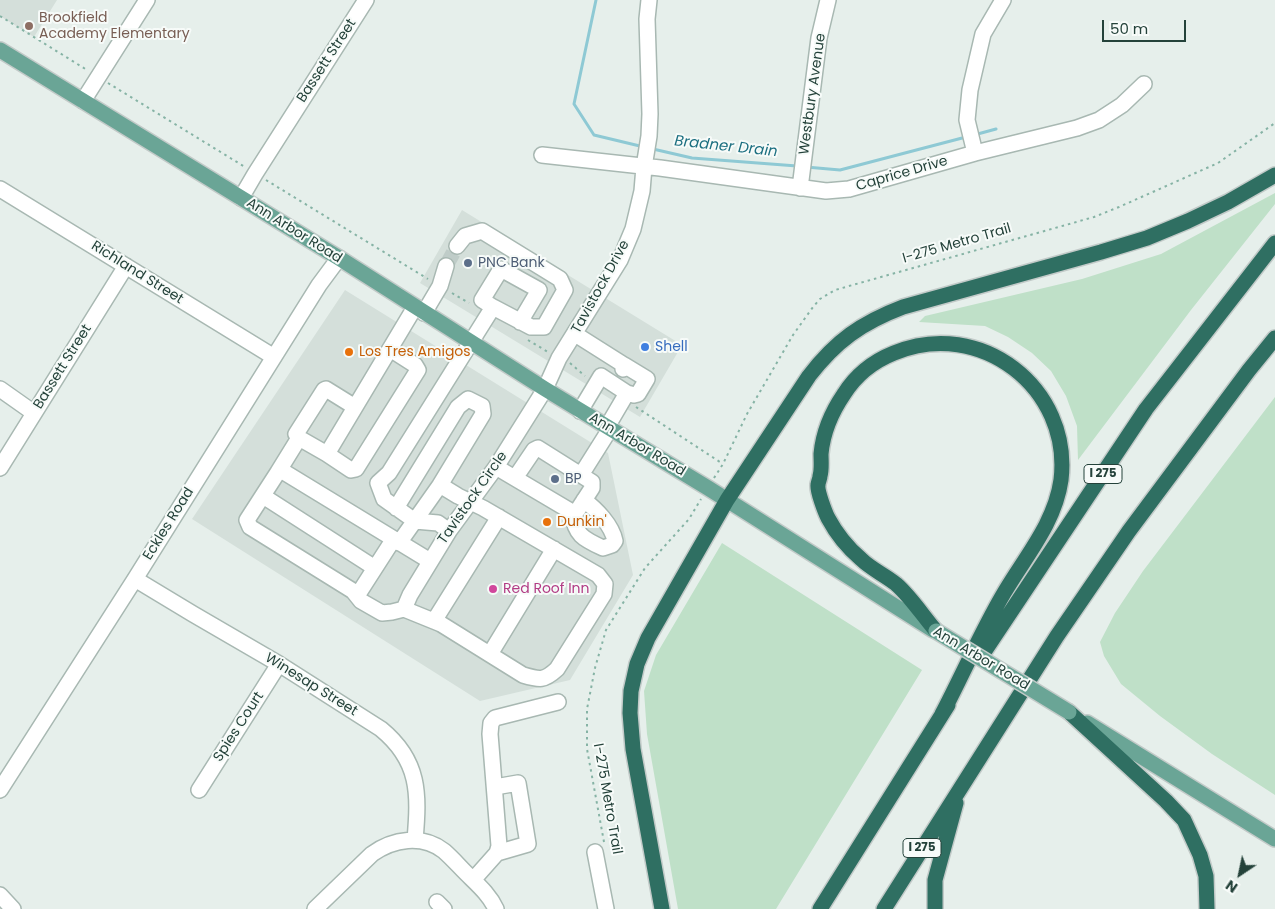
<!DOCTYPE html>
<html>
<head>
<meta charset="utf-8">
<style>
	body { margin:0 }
	#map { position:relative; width:1275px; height:909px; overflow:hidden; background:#e6efeb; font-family:Poppins,sans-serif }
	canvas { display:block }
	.north { position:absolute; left:1215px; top:849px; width:50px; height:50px; -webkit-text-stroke:4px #f7fbf9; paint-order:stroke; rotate:214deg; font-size:14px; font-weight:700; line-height:20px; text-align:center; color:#24423a }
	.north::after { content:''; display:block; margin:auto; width:18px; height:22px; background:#24423a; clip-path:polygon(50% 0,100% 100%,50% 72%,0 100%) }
	.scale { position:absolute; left:1102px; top:20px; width:84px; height:22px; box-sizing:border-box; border:2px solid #24423a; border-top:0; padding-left:6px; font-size:15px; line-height:18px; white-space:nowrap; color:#24423a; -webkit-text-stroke:4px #f7fbf9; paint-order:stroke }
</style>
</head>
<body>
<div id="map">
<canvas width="1275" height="909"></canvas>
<div class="north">N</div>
<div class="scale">50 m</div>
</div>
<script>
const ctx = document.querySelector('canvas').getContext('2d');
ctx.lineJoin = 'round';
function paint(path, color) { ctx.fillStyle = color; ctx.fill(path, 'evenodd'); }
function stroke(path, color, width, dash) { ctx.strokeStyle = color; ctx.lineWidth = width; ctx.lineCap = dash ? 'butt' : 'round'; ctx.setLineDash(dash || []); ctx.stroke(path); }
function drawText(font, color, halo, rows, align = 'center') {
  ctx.font = font + ' Poppins,sans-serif'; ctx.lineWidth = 4; ctx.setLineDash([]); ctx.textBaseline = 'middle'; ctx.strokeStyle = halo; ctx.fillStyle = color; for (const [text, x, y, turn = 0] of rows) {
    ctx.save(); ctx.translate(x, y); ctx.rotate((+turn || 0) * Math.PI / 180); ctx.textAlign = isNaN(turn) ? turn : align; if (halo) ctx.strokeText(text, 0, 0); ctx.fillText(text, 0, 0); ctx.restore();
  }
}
const built = new Path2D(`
	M0,0h57l-23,37 -34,-21z
	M462,210l220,135 -42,72 -220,-134z
	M345,290l263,163 25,122 -63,105 -90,21 -288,-182z`);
const green = new Path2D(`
	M1275,193v11l-84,106 -113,150 -1,-34 -11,-30 -15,-25 -19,-18 -24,-16 -23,-11 -66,-4 6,-6 157,-37 79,-25z
	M1275,397v398l-63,-41 -52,-38 -39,-32 -17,-28 -4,-14 15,-29 28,-42z
	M722,543l200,127 -146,239h-98l-31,-175 -3,-43 12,-36z`);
const stream = new Path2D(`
	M596,0l-22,104 20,31 50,12
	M974,135l22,-6
	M653,149l39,9 105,8
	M806,167l34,3 126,-33`);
const minorTunnel = new Path2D(`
	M446,266l11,-20`);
const path = new Path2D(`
	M0,16l87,54
	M108,83l137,84
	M266,180l162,99
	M452,293l17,10
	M528,340l20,12
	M570,363l15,13
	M636,407l87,57
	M714,478l9,-14 24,-50 46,-79 20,-28 7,-8 15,-9 259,-73 25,-10 99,-44 57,-40
	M604,842l-17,-93v-40l8,-41 11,-38 39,-62 44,-49 12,-20`);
const minor = new Path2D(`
	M83,101l64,-101
	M975,153l-8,-33 3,-30 13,-56 20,-34
	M542,155l118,13 166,23 23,-2 126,-36 102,-25 22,-8 23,-15 22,-21
	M800,188l19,-150 9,-38
	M0,189l274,168
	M241,198l14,-24 111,-174
	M493,307l-11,-7 19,-31 38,21 -19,32
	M424,313l16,-27 6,-20
	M575,334l49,31 -1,4
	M624,365l23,14 -9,15 -4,1 -7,-2
	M0,389l34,24
	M355,407l-29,-18 -2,1 -28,44 3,4 28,16 88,-147
	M580,411l21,-35 26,17 -20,34
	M327,454l24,16 5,-1 62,-99 -3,-5 -25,-16
	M496,467l76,45 5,-1 15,-23v-6l-54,-34 -4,2 -19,28
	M0,468l126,-202
	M278,472l21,-34
	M581,475l29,-46
	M263,496l112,72
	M396,508l62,-101 10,-8 14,7 1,8 -43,71 18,11 25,12 115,67 7,9 -1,10 -47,75c-13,12 -17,11 -34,6l-82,-51 -37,-15 -12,3 -10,1 -21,-12 -8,-10 -103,-64 -3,-7 31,-48h6l146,89
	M572,512c3,23 11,27 31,36l9,-3 3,-4c-3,-16 -19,-32 -31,-41
	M449,531l-11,-8 -23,-2 -31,-22 -6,-16 11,-10 104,-166 38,20h13l21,-37 -5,-11 -78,-48 -17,5 -8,10
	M399,543l41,-58
	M135,579l58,35 86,50 102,65c39,32 38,65 34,111
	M357,596l36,-56
	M404,609l6,-14 39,-64 47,-64 49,-78 14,-31 61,-98 13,-31 9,-38 2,-24 5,-31 1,-22 -3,-95 2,-19
	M434,621l65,-104
	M490,654l64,-105
	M495,787l23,-4 10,61 -31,9
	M0,790l135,-211 184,-294 20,-27
	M199,790l80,-126
	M595,852l11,57
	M473,880l24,-27 2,-7 -9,-112 1,-11 4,-5 63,-16
	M0,895l13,14
	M437,902l7,7
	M315,909l57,-55c21,-15 50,-20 72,-3 8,7 15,15 22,22 11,11 23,21 30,36`);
const major = new Path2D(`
	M0,50l339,208 206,131 163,99 225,142
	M1087,723l188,116`);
const highway = new Path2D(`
	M936,631c-13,-15 -25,-34 -40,-47 -11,-9 -25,-15 -35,-25 -13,-11 -25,-26 -33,-41 -3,-6 -11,-27 -10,-33 0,-3 2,-6 2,-9 2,-7 1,-15 1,-22 2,-22 10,-41 23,-60 12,-19 30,-33 50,-41 86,-36 178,35 167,127 -6,43 -36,77 -57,113 -23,39 -41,81 -62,121
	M982,655l164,-246 129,-166
	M1069,712l97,89 18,19 16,35 6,21 1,33
	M662,909l-29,-160 -3,-36 1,-22 6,-27 11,-26 79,-138 82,-124c27,-35 52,-53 94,-69l198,-55 46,-14 41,-17 40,-19 47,-27
	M820,909l128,-204
	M884,909l173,-273 72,-105 120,-161 26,-32
	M935,909v-29l21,-77`);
const majorBridge = new Path2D(`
	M936,631l133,81`);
const markers = [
	[29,26,5,"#8d6e63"],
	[468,263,5,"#5c6f8a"],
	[645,347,5,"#3f7fe0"],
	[349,352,5,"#e8710a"],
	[555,479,5,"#5c6f8a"],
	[547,522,5,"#e8710a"],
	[493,589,5,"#d1479c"]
];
const shields = [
	[1103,474,38],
	[922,848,38]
];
const shieldNames = [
	["I 275",1103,474],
	["I 275",922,848]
];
const educationNames = [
	["Brookfield",39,18],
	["Academy Elementary",39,34]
];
const streetNames = [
	["Bassett Street",327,61,-57],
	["Westbury Avenue",813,94,-82],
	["Caprice Drive",902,174,-16],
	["Ann Arbor Road",294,231,32],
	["I-275 Metro Trail",957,244,-16],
	["Richland Street",137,273,32],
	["Tavistock Drive",601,287,-61],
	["Bassett Street",63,367,-58],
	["Ann Arbor Road",637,445,31],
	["Tavistock Circle",473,498,-55],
	["Eckles Road",169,524,-58],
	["Ann Arbor Road",981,659,31],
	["Winesap Street",311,685,32],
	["Spies Court",239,727,-57],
	["I-275 Metro Trail",607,799,80]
];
const serviceNames = [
	["PNC Bank",478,263],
	["BP",565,479]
];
const shopNames = [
	["Shell",655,347]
];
const foodNames = [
	["Los Tres Amigos",359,352],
	["Dunkin'",557,522]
];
const hotelNames = [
	["Red Roof Inn",503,589]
];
const waterNames = [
	["Bradner Drain",726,147,6]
];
paint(built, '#d4dfda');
paint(green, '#bfe0c8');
stroke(stream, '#8ec9d4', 3);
stroke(minorTunnel, '#bfccc8', 15, [15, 8]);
stroke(minor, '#a8b8b2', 18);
stroke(major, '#c2cac8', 18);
stroke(highway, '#c2cac8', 18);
stroke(path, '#86b3a5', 2, [2.5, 4]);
stroke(minor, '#fff', 15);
stroke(major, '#6aa596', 15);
stroke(highway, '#2f6f62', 15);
stroke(majorBridge, '#c2cac8', 18, []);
stroke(majorBridge, '#6aa596', 15);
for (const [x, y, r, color] of markers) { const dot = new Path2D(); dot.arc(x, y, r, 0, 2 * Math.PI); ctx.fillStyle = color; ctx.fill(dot); stroke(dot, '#f7fbf9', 2); }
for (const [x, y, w] of shields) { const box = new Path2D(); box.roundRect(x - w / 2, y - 9.5, w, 19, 4); ctx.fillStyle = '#f7fbf9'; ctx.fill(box); stroke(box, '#24423a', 1); }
drawText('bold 12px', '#24423a', null, shieldNames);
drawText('14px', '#785e54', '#f7fbf9', educationNames, 'left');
drawText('14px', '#24423a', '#f7fbf9', streetNames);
drawText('14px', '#4e5e75', '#f7fbf9', serviceNames, 'left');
drawText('14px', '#366cbe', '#f7fbf9', shopNames, 'left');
drawText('14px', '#c56008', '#f7fbf9', foodNames, 'left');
drawText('14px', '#b23c85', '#f7fbf9', hotelNames, 'left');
drawText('italic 15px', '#1c6f80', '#f7fbf9', waterNames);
</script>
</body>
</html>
